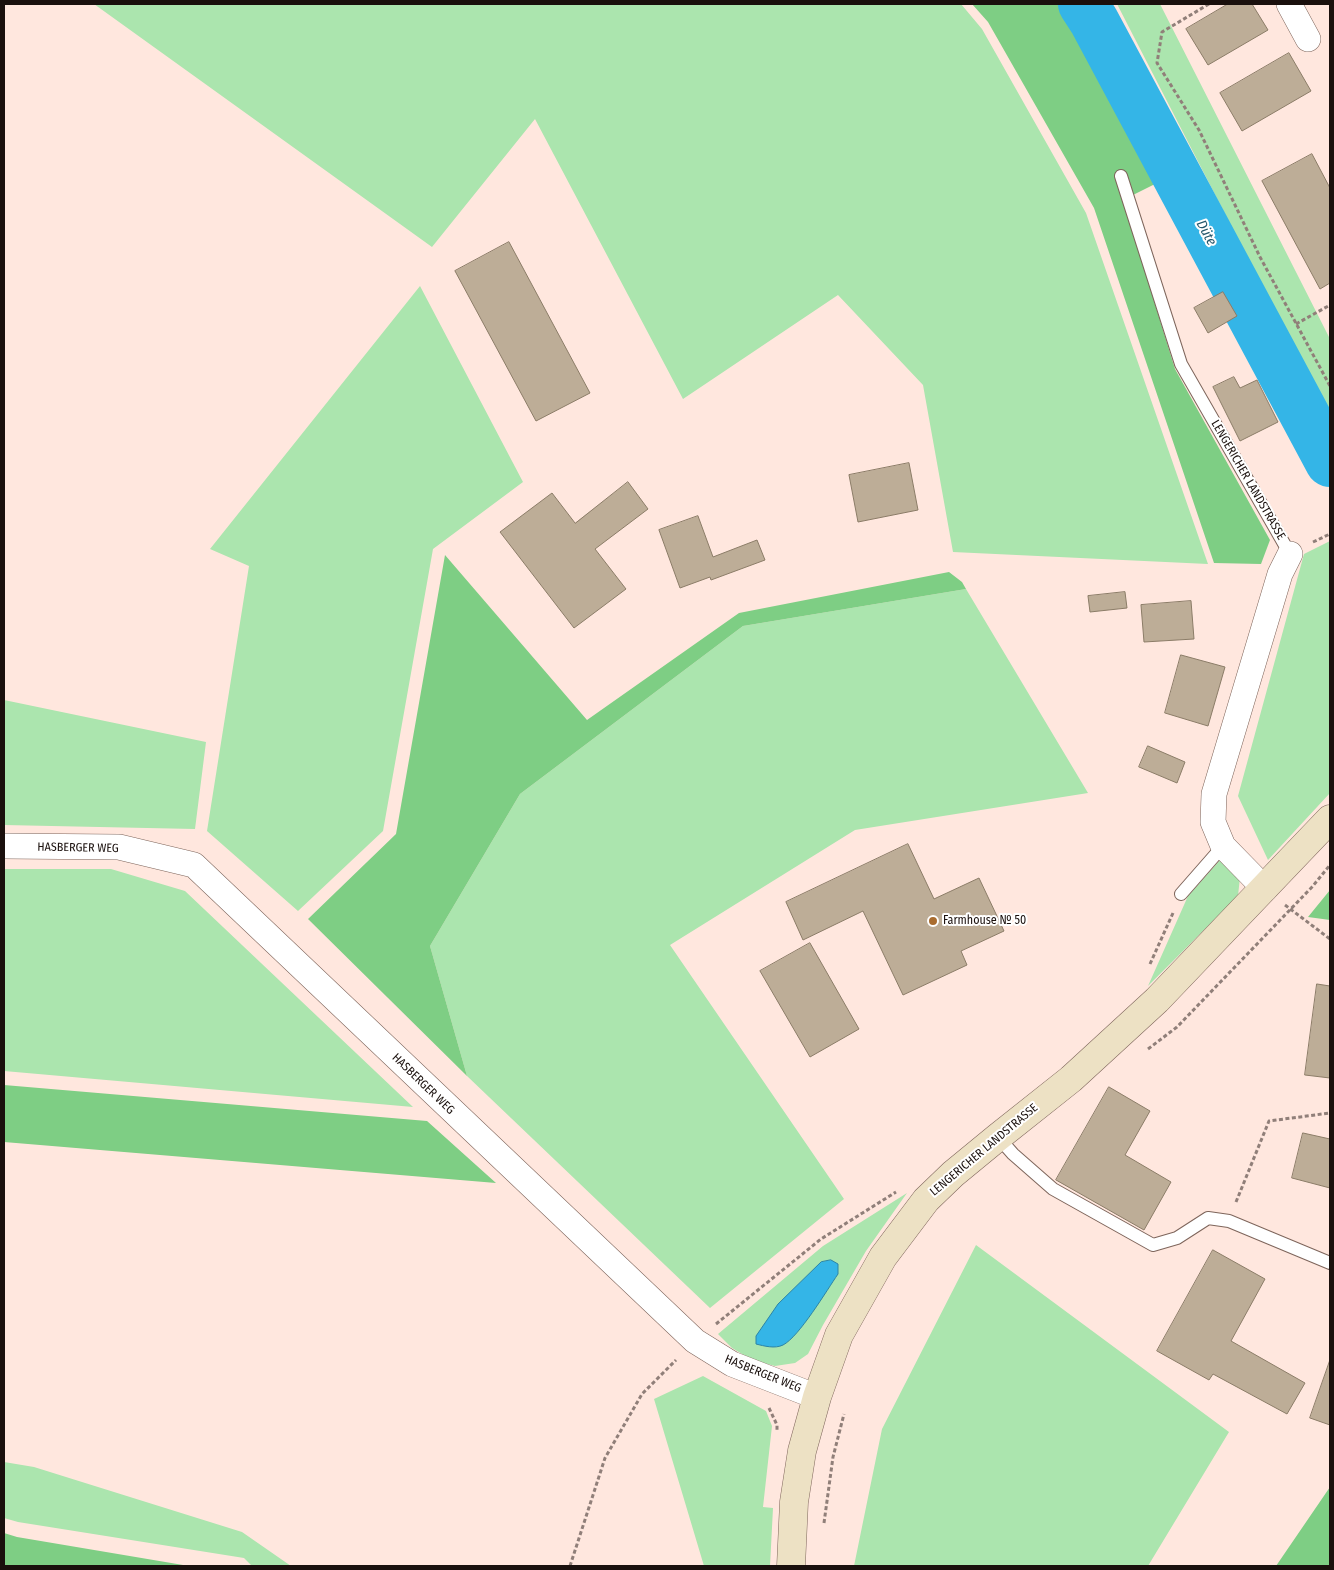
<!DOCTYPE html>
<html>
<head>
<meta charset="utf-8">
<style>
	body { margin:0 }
	#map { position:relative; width:1334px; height:1570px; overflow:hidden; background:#ffe7de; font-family:"Fira Sans Condensed",sans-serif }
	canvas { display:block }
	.frame { position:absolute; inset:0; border:5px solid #1a100d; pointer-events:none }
</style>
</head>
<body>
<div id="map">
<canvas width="1334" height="1570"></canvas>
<div class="frame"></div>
</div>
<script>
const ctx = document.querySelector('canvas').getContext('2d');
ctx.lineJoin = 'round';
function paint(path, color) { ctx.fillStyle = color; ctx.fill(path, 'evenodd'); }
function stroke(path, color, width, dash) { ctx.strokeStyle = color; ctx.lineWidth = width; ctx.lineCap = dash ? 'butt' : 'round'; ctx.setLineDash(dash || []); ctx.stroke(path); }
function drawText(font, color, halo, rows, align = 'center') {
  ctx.font = font + ' "Fira Sans Condensed",sans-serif'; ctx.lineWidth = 4; ctx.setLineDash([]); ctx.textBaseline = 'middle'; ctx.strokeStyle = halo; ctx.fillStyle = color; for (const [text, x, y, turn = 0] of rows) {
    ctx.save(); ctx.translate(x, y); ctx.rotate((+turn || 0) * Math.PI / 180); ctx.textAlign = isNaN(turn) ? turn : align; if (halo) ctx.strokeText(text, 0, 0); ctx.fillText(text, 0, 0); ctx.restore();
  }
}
const green = new Path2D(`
	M94,4h867l21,25 104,184 122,351 -255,-12 -30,-167 -85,-90 -155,104 -148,-280 -103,128z
	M1117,4h43l170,335v79z
	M420,286l103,196 -90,67 -50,282 -85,80 -91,-80 42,-265 -39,-17z
	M1330,541v252l-62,67 -30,-64 66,-242z
	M966,589l122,204 -233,37 -185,115 174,254 -134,109 -243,-232 -37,-130 90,-152 223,-168z
	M4,700l202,42 -11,87 -191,-4z
	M1221,859l19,18 -2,19 -90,90 40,-90z
	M4,869h107l74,22 228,216 -409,-36z
	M907,1193l-41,58 -43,74 -15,29 -13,9 -20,3 -23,-6 -20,-12 -14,-14 105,-88z
	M976,1245l253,187 -81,134h-294l28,-137z
	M703,1376l63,35 6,15 -9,81 10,1 -3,58h-66l-50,-167z
	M4,1462l30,5 208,65 49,34h-39l-8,-8 -226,-36 -14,-4z`);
const forest = new Path2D(`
	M972,4h93l102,174 -44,22 52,169 95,171 -9,24 -47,-1 -120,-355 -106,-186z
	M445,555l142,165 152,-107 210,-41 13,10 4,7 -223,37 -223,168 -90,152 37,130 -159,-157 88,-85z
	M1330,890v30l-22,-3z
	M4,1085l423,36 69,62 -492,-41z
	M1330,1487v79h-54z
	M4,1533l13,4 172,29h-185z`);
const water = new Path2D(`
	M831,1260l7,4v10c-11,16 -39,63 -55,71 -8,4 -19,1 -27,-1v-8l22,-32 43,-42z`);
const river = new Path2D(`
	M1083,4l11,17 236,441`);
const building = new Path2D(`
	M1228,4h24l16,26 -60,35 -22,-36z
	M1289,53l22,38 -69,40 -22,-38z
	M1312,154l18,34v95l-10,6 -58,-108z
	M509,242l81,151 -54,28 -81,-150z
	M1223,292l14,24 -29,17 -14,-25z
	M1234,377l6,11 17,-8 21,42 -38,19 -27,-54z
	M909,463l9,47 -60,12 -9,-47z
	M628,482l20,27 -53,40 31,40 -52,39 -74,-96 52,-39 23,30z
	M698,516l15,41 44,-17 8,20 -54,20 -1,-3 -30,11 -21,-58z
	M1125,592l2,16 -37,4 -2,-16z
	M1191,601l3,38 -50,3 -3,-37z
	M1181,655l44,12 -17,59 -43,-13z
	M1148,746l37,16 -8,21 -38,-16z
	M908,844l26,55 45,-21 25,53 -43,20 6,14 -64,30 -40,-84 -60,29 -17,-38z
	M810,943l49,86 -49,28 -50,-86z
	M1317,984l13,2v92l-25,-3z
	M1109,1087l41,24 -25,44 46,27 -27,48 -88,-50z
	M1303,1133l27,6v49l-38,-10z
	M1213,1250l52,29 -34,62 74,42 -18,31 -74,-40 -4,6 -52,-29z
	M1330,1360v65l-20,-7z`);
const path = new Path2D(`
	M1209,4l-47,28 -5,31 42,67 61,127 70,129
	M1296,324l34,-19
	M1313,542l17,-8
	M1285,905l45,34
	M1150,964l23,-51
	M1148,1049l29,-22 135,-140 18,-22
	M1236,1202l33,-81 61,-8
	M716,1324l105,-85 75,-47
	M769,1408l8,17v5
	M824,1523l9,-66 11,-43
	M570,1566l35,-108 37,-64 34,-34`);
const lane = new Path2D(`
	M1121,176l60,188 109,190
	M1181,894l42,-48
	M998,1137l15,17 40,35 100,56 24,-7 31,-20 21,3 101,42`);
const street = new Path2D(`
	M1289,4l19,35
	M4,846l115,1 75,18 501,476 37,23 85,33
	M1265,889l-42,-43 -10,-24 1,-28 66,-220 10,-20`);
const secondary = new Path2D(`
	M791,1566l3,-64 8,-51 15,-54 22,-62 44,-78 43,-57 27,-26 45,-37 73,-58 86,-79 173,-181`);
const markers = [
	[933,921,5,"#a96c2f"]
];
const streetNames = [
	["LENGERICHER LANDSTRASSE",1248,480,60],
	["HASBERGER WEG",78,848,1],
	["HASBERGER WEG",423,1084,44],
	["LENGERICHER LANDSTRASSE",984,1150,-40],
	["HASBERGER WEG",763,1374,22]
];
const poiNames = [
	["Farmhouse № 50",943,921]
];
const waterNames = [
	["Düte",1206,233,62]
];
paint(green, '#abe5ae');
paint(forest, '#7ece84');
paint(water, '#34b5e7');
stroke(water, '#2c84a6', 1);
stroke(river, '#34b5e7', 50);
paint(building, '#bdad97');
stroke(building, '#8b7c67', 1);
stroke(lane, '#7e655b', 14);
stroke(street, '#7e655b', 26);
stroke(secondary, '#7e655b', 29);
stroke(path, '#907f79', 3, [4, 2.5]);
stroke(lane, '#fff', 12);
stroke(street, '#fff', 25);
stroke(secondary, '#ede1c4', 28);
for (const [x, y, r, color] of markers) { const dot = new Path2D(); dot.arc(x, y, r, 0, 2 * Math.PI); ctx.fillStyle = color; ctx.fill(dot); stroke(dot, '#fff', 2); }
drawText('12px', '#1a100d', '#fff', streetNames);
drawText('12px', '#1a100d', '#fff', poiNames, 'left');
drawText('italic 14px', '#25576c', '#fff', waterNames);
</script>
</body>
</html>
